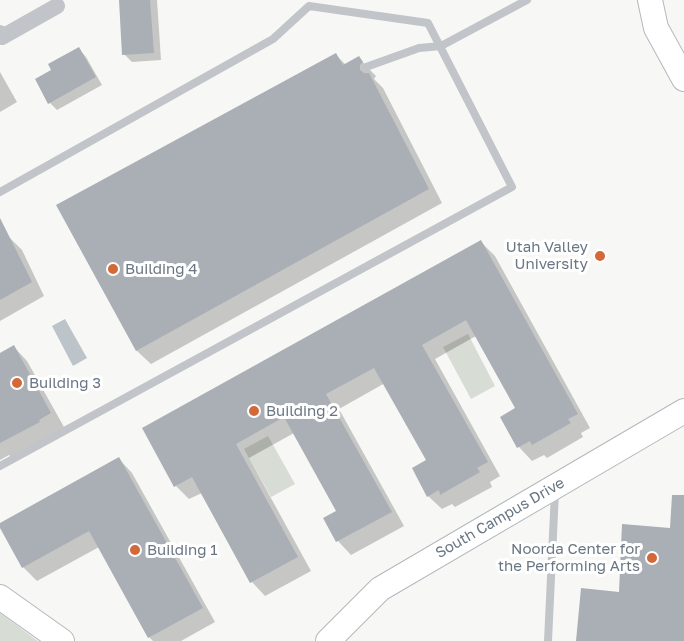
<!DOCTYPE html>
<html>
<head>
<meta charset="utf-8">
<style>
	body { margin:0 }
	canvas { display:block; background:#f7f7f5 }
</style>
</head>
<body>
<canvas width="684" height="641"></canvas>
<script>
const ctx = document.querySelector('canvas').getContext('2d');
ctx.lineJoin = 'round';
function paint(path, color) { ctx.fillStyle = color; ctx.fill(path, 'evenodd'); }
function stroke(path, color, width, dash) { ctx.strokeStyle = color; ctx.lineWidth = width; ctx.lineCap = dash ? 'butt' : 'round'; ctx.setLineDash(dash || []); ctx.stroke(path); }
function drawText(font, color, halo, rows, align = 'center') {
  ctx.font = font + ' "Golos Text",sans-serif'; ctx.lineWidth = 6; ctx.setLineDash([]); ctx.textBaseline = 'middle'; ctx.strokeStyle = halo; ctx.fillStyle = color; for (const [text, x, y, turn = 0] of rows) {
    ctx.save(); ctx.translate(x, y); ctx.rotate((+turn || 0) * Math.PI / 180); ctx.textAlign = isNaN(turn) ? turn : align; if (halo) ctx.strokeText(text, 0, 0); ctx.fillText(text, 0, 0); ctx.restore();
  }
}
const green = new Path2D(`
	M468,334l27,52 -24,13 -28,-52z
	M268,436l27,48 -24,13 -27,-48z
	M0,613l38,28h-38z`);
const water = new Path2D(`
	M65,319l22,39 -14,8 -21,-40z`);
const shadow = new Path2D(`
	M120,0h37l4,60 -29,2 -8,-8z
	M79,49l7,8 16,28 -45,25 -7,-7 3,-32z
	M335,54l11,11 13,-7 13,14 4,4 -2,3 9,9 59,115 -291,161 -14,-13 -79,-146z
	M0,72l17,30 -17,10z
	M8,236l14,14 22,46 -44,25v-81z
	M481,242l14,14 95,172 -9,5 2,4 -36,21 -3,-3 -12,6 -13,-14 -2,-38 -41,-73 -41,23 65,117 -10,6 2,5 -37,20 -3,-3 -10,5 -14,-13v-35l-43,-78 -46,26 65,117 -53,29 -13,-14 -13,-23 13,-7 -44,-78 -45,25 62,113 -46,25 -13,-14 -50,-89 -13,6 -13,-13z
	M14,347l13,14 37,66 -52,31 -3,-3 -9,5v-105z
	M119,459l13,14 83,149 -34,19h-28l-4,-4 -50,-90 -62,34 -14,-14 -23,-43z`);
const building = new Path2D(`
	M119,0h31l4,53 -32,2z
	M79,47l17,30 -48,27 -13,-25 16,-9 -3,-6z
	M336,53l7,12 16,-9 4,6 -3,3v5l4,3h5l60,116 -293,162 -80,-146z
	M0,218l32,64 -32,18z
	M481,240l97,174 -10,5 3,4 -39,22 -2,-4 -13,7 -17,-31 15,-9 -49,-88 -44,25 66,117 -11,6 3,4 -40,23 -1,-5 -12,7 -15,-29 14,-8 -52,-92 -48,26 66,118 -56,30 -13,-24 13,-7 -52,-94 -48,27 62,113 -48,26 -58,-106 -18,10 -32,-59z
	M14,345l37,68 -12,7 1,2 -40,21v-90z
	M119,457l84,151 -55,30 -59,-107 -67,37 -22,-40v-5z
	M672,495h12v146h-108l5,-53 38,4 3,-68 48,4z`);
const lane = new Path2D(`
	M366,67l53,-19 22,-2 86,-46
	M0,192l273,-153 36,-33 119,17 84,164 -512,279
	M548,641l7,-149`);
const street = new Path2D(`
	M0,33l2,4 55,-31`);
const secondary = new Path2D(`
	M650,0l6,28 28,51
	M0,597l62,44
	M328,641l52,-52 304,-178`);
const markers = [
	[600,256,6,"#d36839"],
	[113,269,6,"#d36839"],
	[17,383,6,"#d36839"],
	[254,411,6,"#d36839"],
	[135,550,6,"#d36839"],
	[652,558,6,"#d36839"]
];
const poiNames = [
	["Utah Valley",588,247,"right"],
	["University",588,264,"right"],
	["Building 4",125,269],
	["Building 3",29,383],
	["Building 2",266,411],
	["Noorda Center for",640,549,"right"],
	["the Performing Arts",640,566,"right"],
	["Building 1",147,550]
];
const streetNames = [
	["South Campus Drive",500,518,-30]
];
paint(green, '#d7dcd4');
paint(water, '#bcc4ca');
paint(shadow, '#0003');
paint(building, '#a9afb5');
stroke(secondary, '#b4b8bc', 26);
stroke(lane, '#c1c4c8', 8);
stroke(street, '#c1c4c8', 16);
stroke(secondary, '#fff', 24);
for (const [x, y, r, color] of markers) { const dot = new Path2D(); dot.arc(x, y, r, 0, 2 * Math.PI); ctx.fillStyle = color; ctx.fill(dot); stroke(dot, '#fff', 2); }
drawText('15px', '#697683', '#fff', poiNames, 'left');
drawText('15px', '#697683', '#fff', streetNames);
</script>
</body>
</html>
